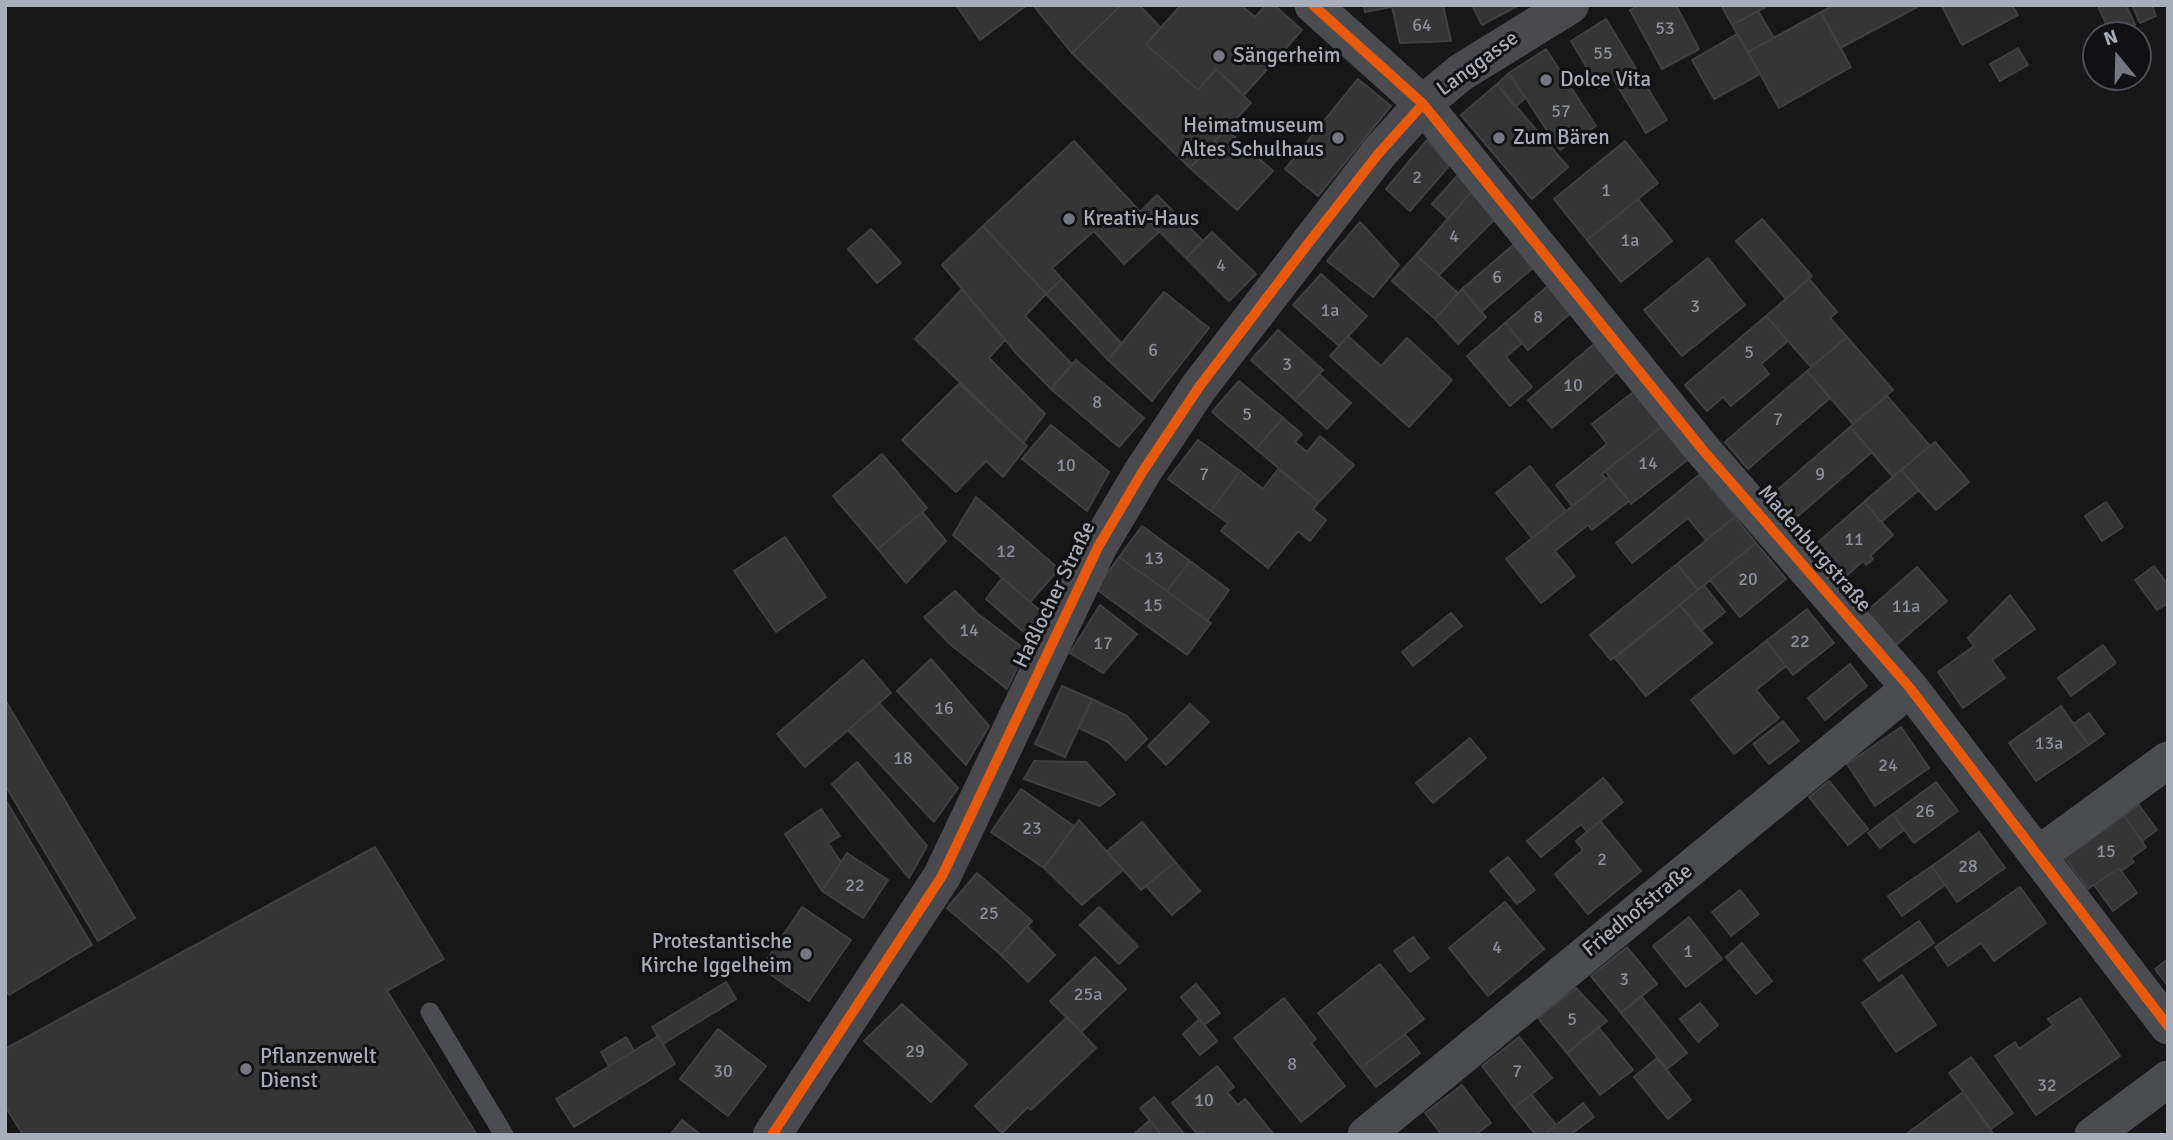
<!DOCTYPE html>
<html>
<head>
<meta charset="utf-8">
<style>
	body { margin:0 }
	#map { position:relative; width:2173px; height:1140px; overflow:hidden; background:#171717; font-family:Signika,sans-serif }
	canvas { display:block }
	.frame { position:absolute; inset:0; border:7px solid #a8adb8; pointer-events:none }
	.north { position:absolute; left:2082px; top:21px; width:70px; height:70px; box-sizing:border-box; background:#111113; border:2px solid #4d4f55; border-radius:50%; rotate:341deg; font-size:19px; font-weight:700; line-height:28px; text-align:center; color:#a8adb8 }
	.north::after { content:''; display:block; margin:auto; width:24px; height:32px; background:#757880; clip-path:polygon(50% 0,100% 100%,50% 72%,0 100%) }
</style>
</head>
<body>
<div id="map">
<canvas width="2173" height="1140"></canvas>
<div class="frame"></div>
<div class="north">N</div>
</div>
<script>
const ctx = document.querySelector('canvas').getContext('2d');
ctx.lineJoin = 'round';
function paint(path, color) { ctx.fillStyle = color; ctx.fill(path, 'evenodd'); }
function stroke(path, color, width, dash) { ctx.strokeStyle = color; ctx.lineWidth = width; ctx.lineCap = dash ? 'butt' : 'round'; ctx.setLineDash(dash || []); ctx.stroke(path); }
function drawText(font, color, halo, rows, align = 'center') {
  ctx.font = font + ' Signika,sans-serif'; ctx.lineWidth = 6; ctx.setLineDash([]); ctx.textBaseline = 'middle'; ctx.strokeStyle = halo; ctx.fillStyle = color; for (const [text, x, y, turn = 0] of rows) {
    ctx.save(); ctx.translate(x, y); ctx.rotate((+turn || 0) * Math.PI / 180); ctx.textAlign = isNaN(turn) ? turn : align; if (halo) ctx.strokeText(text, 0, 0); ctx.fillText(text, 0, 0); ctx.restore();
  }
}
const building = new Path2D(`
	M956,5h71l-47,35z
	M1033,5h88l-49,48z
	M1121,5h18l22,23 -15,16 52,46 18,-21 35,34 -61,65 -118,-115z
	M1181,5h60l14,12 11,-12h8l28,25 -58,65 -28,-26 -18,21 -52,-46z
	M1364,5h79l8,36 -51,2 -8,-36 -27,5z
	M1472,5h47l-37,20z
	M1639,5h37l23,44 -37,20 -32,-59z
	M1721,5h48l-37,20z
	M1834,5h87l-81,43 -19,-36z
	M2012,5l6,10 -56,30 -20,-39z
	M2126,5l9,20 -24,10 -13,-29z
	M2132,5h20l4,11 -16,7z
	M1758,11l16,27 -26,14 -16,-27z
	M1821,12l30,55 -72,41 -31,-56z
	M1606,19l29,48 -36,21 -28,-47z
	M1737,34l23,40 -46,25 -22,-39z
	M2018,48l10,17 -28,16 -10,-17z
	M1546,49l50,77 -36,24 -51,-77z
	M1635,67l32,53 -21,13 -32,-53z
	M1509,73l16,25 -10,9 -18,-23z
	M1358,79l33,27 -73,90 -33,-27z
	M1497,84l71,83 -36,32 -71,-84z
	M1226,129l47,42 -36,39 -47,-42z
	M1427,140l22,26 -39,45 -24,-22z
	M1074,141l85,91 -35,32 -30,-33 -42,37 10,11 -16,15 -63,-68z
	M1625,141l33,42 -71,57 -33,-41z
	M1458,175l14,16 -24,28 -16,-15z
	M1472,191l23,28 -56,56 -23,-20z
	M1157,195l46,46 -17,17 -46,-46z
	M1638,199l34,42 -51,41 -34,-42z
	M1762,219l50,57 -26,23 -50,-58z
	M1360,222l39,43 -26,32 -46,-36z
	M983,226l63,68 -21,22 47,48 -21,25 -34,-35 -75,-89z
	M871,229l30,34 -24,20 -29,-34z
	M1212,232l44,42 -27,27 -43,-43z
	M1513,245l20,23 -52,44 -19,-23z
	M1416,255l42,38 -23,26 -43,-38z
	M1708,258l37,47 -63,51 -38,-46z
	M1321,274l46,42 -28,30 -46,-41z
	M1062,279l59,64 -13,17 -62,-66z
	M1809,279l28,33 -7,6 17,19 -36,30 -45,-51z
	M1549,285l23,27 -44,38 -23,-27z
	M962,289l43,51 -16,18 56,56 -22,29 -108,-104z
	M1462,289l24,28 -28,27 -23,-25z
	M1164,292l45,36 -57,73 -44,-41z
	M1766,316l22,25 -27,23 8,10 -38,32 -8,-9 -16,14 -22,-26z
	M1505,323l17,20 -16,14 26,30 -22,19 -43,-50z
	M1278,330l45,40 -28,30 -44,-40z
	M1348,336l33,30 26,-28 45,42 -43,47 -79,-71z
	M1847,337l46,53 -40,34 -46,-53z
	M1594,344l24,27 -66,57 -24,-28z
	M1076,360l68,58 -25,29 -68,-58z
	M1807,371l23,27 -82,71 -23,-27z
	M1319,374l32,29 -24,26 -32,-29z
	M1239,381l44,37 -27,31 -44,-37z
	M959,384l68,62 -24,31 -17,-16 -30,31 -54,-52z
	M1636,390l28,35 -62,49 4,5 -34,27 -16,-21 51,-41 -15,-20z
	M1887,396l43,50 -37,31 -43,-50z
	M1283,418l19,16 -7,8 12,10 13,-16 34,29 -35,37 -63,-53z
	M1051,425l58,47 -22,39 -65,-52z
	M1664,425l26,33 -59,46 -26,-33z
	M1850,427l22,25 -82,71 -22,-25z
	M1198,440l42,31 -29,40 -43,-32z
	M1935,442l34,40 -33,28 -35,-40z
	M882,454l45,54 -49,41 -45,-53z
	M1530,466l36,45 -34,27 -36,-45z
	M1278,469l41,33 -6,7 13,11 -16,21 -12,-10 -30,37 -47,-37 7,-8 -17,-12 29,-40 23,18z
	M1901,470l18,20 -38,32 -17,-20z
	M1700,474l35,43 -29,23 -18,-22 -56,45 -16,-20z
	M1609,477l20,24 -37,29 -4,-5 -33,26 20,25 -34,27 -35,-44z
	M976,497l83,72 -29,33 -77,-67z
	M1864,502l29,33 -23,21 3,3 -7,6 -3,-4 -19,17 -29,-33z
	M2106,502l17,25 -21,14 -17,-25z
	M922,512l24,29 -40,42 -28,-34z
	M1735,517l21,26 -58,47 -21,-26z
	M1142,526l48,35 -23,30 -48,-34z
	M785,537l41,60 -50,35 -42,-61z
	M1756,543l30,36 -46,38 -30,-37z
	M1119,557l92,66 -24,32 -91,-66z
	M1190,561l39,29 -22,31 -40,-30z
	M1677,564l21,26 -87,70 -21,-25z
	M2154,566l14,19v18l-11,7 -22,-30z
	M1917,567l30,34 -52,45 -29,-34z
	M1002,578l40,34 -16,22 -40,-35z
	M1704,585l21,27 -24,19 -21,-26z
	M955,591l23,23 48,36 -19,39 -56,-44 -27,-28z
	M2010,595l25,34 -43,31 13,18 -42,30 -25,-36 36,-26 -6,-8z
	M1100,605l37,29 -34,39 -33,-20z
	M1680,605l32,38 -66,53 -31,-38z
	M1807,609l27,34 -41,32 -27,-34z
	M1451,613l11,13 -49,40 -11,-14z
	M1766,641l20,25 -30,24 23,28 -45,36 -43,-54z
	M2103,645l13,18 -45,33 -13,-18z
	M931,659l58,67 -23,39 -69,-74z
	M863,660l28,33 -86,74 -28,-33z
	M1850,664l17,22 -42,34 -17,-22z
	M1062,686l30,13 -27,58 -30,-13z
	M1092,699l35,17 20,23 -21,21 -18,-18 -29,-14z
	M5,700l130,218 -37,23 -93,-156z
	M879,703l79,85 -24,34 -86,-92z
	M1190,704l19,18 -43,43 -18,-19z
	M2061,706l28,39 -53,36 -27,-38z
	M2089,713l15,21 -15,11 -16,-21z
	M1783,721l16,20 -30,23 -16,-20z
	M1901,727l28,41 -54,38 -28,-42z
	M1470,738l16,20 -53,45 -17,-20z
	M1034,761l52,1 29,32 -15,12 -76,-27z
	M857,762l70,84 -18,32 -77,-94z
	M1603,778l20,24 -36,30 -6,-8 -40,33 -14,-16z
	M1829,781l39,48 -20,16 -39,-48z
	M1936,782l22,29 -44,32 -21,-29z
	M1021,789l53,37 -30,42 -53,-36z
	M5,799l87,146 -83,50 -4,-6z
	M2139,805l18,25 -15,11 -18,-25z
	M821,809l19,27 -12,7 13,19 -19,29 -37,-57z
	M1893,814l11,16 -24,18 -12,-15z
	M2124,816l22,31 -15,11 3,4 -13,9 -2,-3 -31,21 -23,-31z
	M1079,820l44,50 -41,35 -38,-37z
	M1600,821l41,50 -53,43 -33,-40 28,-24 -7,-9z
	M1142,822l33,40 -34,28 -34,-39z
	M1979,832l26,36 -48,34 -25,-36z
	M375,847l69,112 -57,32 90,144h-454l-18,-29v-57z
	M847,853l41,27 -25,38 -41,-27z
	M1508,857l27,33 -18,14 -27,-33z
	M1175,862l25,29 -28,24 -26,-29z
	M1932,866l13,19 -43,31 -14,-20z
	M2119,868l18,25 -24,18 -19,-26z
	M977,873l55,48 -31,34 -54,-47z
	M2020,887l26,36 -52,38 -13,-18 -33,23 -13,-19z
	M1740,890l19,24 -28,22 -19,-24z
	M1505,902l39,47 -56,47 -39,-48z
	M802,907l49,33 -42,61 -48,-33z
	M1099,907l39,39 -19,18 -39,-39z
	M1689,917l33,42 -36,28 -33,-41z
	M1919,921l15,22 -55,38 -15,-21z
	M1027,926l28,29 -27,27 -27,-27z
	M1413,937l16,21 -19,14 -16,-21z
	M1742,943l30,38 -16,13 -30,-37z
	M1627,947l30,37 -36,29 -30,-37z
	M1095,957l31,32 -45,43 -31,-31z
	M2168,959v27l-13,-17z
	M1380,964l44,55 -63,49 -43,-55z
	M1902,975l34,50 -40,27 -34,-49z
	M726,982l10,17 -73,45 -11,-17z
	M1196,984l24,29 -16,12 -23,-28z
	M1576,988l31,33 -40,32 -29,-35z
	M1641,996l46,57 -20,16 -46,-56z
	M1284,998l32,41 -5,4 34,43 -44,36 -67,-84z
	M2080,998l40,58 -84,59 -41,-59 20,-14 4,7 34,-24 -5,-6z
	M1700,1003l18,22 -20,17 -18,-23z
	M902,1004l65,60 -36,38 -67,-61z
	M1067,1017l29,31 -65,62 -3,-3 -26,26 -27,-27z
	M1200,1019l17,22 -17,14 -17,-21z
	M1598,1027l35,43 -33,25 -33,-42z
	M718,1029l48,37 -38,50 -48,-37z
	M1405,1034l15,19 -44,34 -15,-19z
	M658,1036l17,28 -101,63 -18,-28z
	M626,1037l8,14 -25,15 -8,-14z
	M1519,1037l33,41 -38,30 -32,-42z
	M1971,1057l42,56 -22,16 -42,-56z
	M1657,1058l34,42 -23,19 -34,-42z
	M1217,1066l17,21 -7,5 11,13 7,-6 29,36h-68l-3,-4 -5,4 -26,-32z
	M1462,1085l29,38 -16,12h-33l-17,-22z
	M1963,1092l31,43h-89z
	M1531,1094l25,31 -12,10h-8l-22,-27z
	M1154,1097l31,38h-23l-22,-27z
	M1583,1103l11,14 -24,18h-26z
	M682,1120l19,15h-31z
	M1150,1120l12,15h-29z`);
const service = new Path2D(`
	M430,1012l74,123`);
const minor = new Path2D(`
	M1313,5l110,99 279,345 208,239 258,338
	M2038,855l130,-95
	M1366,1135l544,-447
	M2093,1135l75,-56`);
const secondary = new Path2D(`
	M772,1135l170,-259 156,-329 45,-76 56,-84 180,-234 44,-49 37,-31 110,-68`);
const cycleway = new Path2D(`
	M1313,5l110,99 279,345 208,239 258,338
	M772,1135l170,-259 156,-329 45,-76 56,-84 111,-146 69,-88 44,-49`);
const markers = [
	[1219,56,7,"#757880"],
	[1546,80,7,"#757880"],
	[1338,138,7,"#757880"],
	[1499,138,7,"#757880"],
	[1069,219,7,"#757880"],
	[806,954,7,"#757880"],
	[246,1069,7,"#757880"]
];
const numberNames = [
	["64",1422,26],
	["53",1665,29],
	["55",1603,54],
	["57",1561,112],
	["2",1417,178],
	["1",1606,191],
	["4",1454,237],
	["1a",1630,241],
	["4",1221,266],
	["6",1497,278],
	["3",1695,307],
	["1a",1330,311],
	["8",1538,318],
	["6",1153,351],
	["5",1749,353],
	["3",1287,365],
	["10",1573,386],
	["8",1097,403],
	["5",1247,415],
	["7",1778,420],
	["14",1648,464],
	["10",1066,466],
	["7",1204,475],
	["9",1820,475],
	["11",1854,540],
	["12",1006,552],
	["13",1154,559],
	["20",1748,580],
	["15",1153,606],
	["11a",1906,607],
	["14",969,631],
	["22",1800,642],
	["17",1103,644],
	["16",944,709],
	["13a",2049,744],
	["18",903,759],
	["24",1888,766],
	["26",1925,812],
	["23",1032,829],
	["15",2106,852],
	["2",1602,860],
	["28",1968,867],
	["22",855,886],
	["25",989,914],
	["4",1497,948],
	["1",1688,952],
	["3",1624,980],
	["25a",1088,995],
	["5",1572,1020],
	["29",915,1052],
	["8",1292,1065],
	["30",723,1072],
	["7",1517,1072],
	["32",2047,1086],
	["10",1204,1101]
];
const poiNames = [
	["Sängerheim",1233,56],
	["Dolce Vita",1560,80],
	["Heimatmuseum",1324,126,"right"],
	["Altes Schulhaus",1324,150,"right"],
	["Zum Bären",1513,138],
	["Kreativ-Haus",1083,219],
	["Protestantische",792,942,"right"],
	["Kirche Iggelheim",792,966,"right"],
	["Pflanzenwelt",260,1057],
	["Dienst",260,1081]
];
const streetNames = [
	["Langgasse",1478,64,-36],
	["Madenburgstraße",1814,549,49],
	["Haßlocher Straße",1055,595,-64],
	["Friedhofstraße",1638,911,-39]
];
paint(building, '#353536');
stroke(building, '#3f4043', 2);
stroke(service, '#4b4c50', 19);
stroke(minor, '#4b4c50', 37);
stroke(secondary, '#4a4a4e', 38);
stroke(cycleway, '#e8590c', 10);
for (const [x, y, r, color] of markers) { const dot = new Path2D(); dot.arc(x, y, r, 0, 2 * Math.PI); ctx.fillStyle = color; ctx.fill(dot); stroke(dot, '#111113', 2.5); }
drawText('18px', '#8b8f98', null, numberNames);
drawText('21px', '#a8adb8', '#111113', poiNames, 'left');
drawText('21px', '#a8adb8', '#111113', streetNames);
</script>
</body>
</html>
